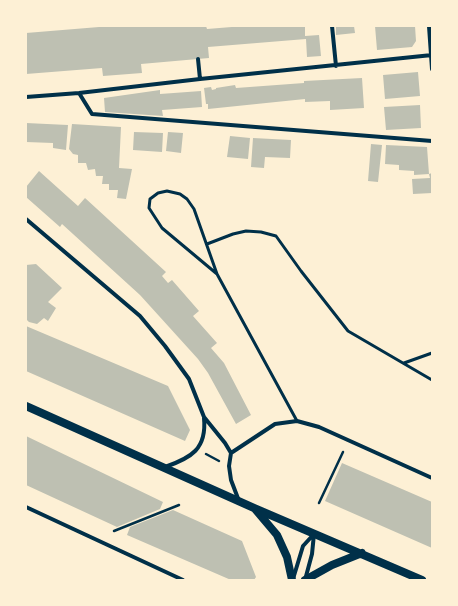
<!DOCTYPE html>
<html>
<head>
<meta charset="utf-8">
<style>
	body { margin:0 }
	#map { position:relative; width:458px; height:606px; overflow:hidden; background:#fdf0d5; font-family:Arial,sans-serif }
	canvas { display:block }
	.frame { position:absolute; inset:0; border:27px solid #fdf0d5; pointer-events:none }
</style>
</head>
<body>
<div id="map">
<canvas width="458" height="606"></canvas>
<div class="frame"></div>
</div>
<script>
const ctx = document.querySelector('canvas').getContext('2d');
ctx.lineJoin = 'round';
function fillPath(path, color) {
  ctx.fillStyle = color;
  ctx.fill(path, 'evenodd');
}
function strokePath(path, color, width, dash) {
  ctx.strokeStyle = color;
  ctx.lineWidth = width;
  ctx.lineCap = dash ? 'butt' : 'round';
  ctx.setLineDash(dash || []);
  ctx.stroke(path);
}
fillPath(new Path2D(`
	M99,26h107l1,3 37,-3h61v10l14,-1 2,21 -14,1 -1,-18 -98,8 1,11 -68,6 1,9 -39,3 -1,-8 -76,6v-41l73,-6z
	M336,26h18l1,7 -19,2z
	M375,26h40l1,15 -4,6 -35,3z
	M418,72l2,24 -35,3 -2,-24z
	M362,78l2,30 -34,2v-9l-25,1v-3l-97,10v-5h-2l-2,-16 7,-1 1,3 4,-1v-1l19,-3 1,3 68,-5v-2z
	M160,90v4l41,-3 1,16 -40,3 1,6 -58,-4 -1,-14z
	M420,105l1,23 -35,2 -2,-23z
	M26,123l42,2 -2,25 -13,-2v-5l-27,-1z
	M72,124l49,3 -2,41 13,1 -6,30 -9,-1 1,-8h-9v-6h-7l1,-8h-7l-1,-7 -7,1 -2,-7h-8v-8l-5,-1 -4,-5z
	M134,132l29,1 -1,19 -29,-2z
	M168,132l15,1 -2,20 -15,-2z
	M230,136l20,2 -2,21 -21,-2z
	M253,138l38,2 -1,18 -25,-1 -1,11 -13,-1z
	M371,144l11,1 -4,37 -10,-1z
	M386,145l41,2 2,27 3,-1v20l-19,1 -1,-15 18,-1 -1,-4 -15,1v-4l-15,-1v-5l-14,-1z
	M39,171l39,35 7,-8 81,74 -4,4 6,7 4,-3 27,31 -6,5 24,27 -6,5 13,15 27,52 -15,9 -28,-51 -10,-14 -58,-64 -78,-71 -2,3 -34,-30v-10z
	M36,264l26,24 -14,14 8,6 -8,13 -4,-3 -7,6 -8,-2 -3,-3v-54z
	M26,326l142,60 22,44 -5,11 -159,-70z
	M26,436l137,66 -3,7 -43,18 -91,-42z
	M342,463l90,39v46l-107,-47z
	M173,510l69,31 14,36 -2,3h-23l-104,-45 3,-8z`), '#bec0b2');
strokePath(new Path2D(`
	M206,454l13,7
	M319,503l24,-51
	M114,531l65,-26`), '#003049', 2.5);
strokePath(new Path2D(`
	M207,244l26,-10 13,-3 15,1 15,4 25,35 47,60 84,49
	M217,274l-55,-46 -13,-20 1,-9 8,-6 9,-2 13,3 7,5 7,10 23,65 80,147
	M404,363l28,-10`), '#003049', 3);
strokePath(new Path2D(`
	M332,26l4,40
	M429,26l3,43
	M198,59l2,20
	M79,93l13,21 340,27
	M26,97l53,-4 121,-14 232,-24
	M26,219l114,97 25,30 24,33 15,38 21,26 6,10 -2,13 2,14 8,21
	M231,453l44,-29 22,-3 22,6 113,51
	M165,467c26,-9 42,-18 39,-49
	M26,507l157,73
	M293,579l10,-33 11,-12
	M305,580l7,-26 2,-20`), '#003049', 4);
strokePath(new Path2D(`
	M26,406l228,102 168,72
	M255,509l22,26 10,22 5,23
	M305,580l27,-15 30,-12`), '#003049', 8);
</script>
</body>
</html>
